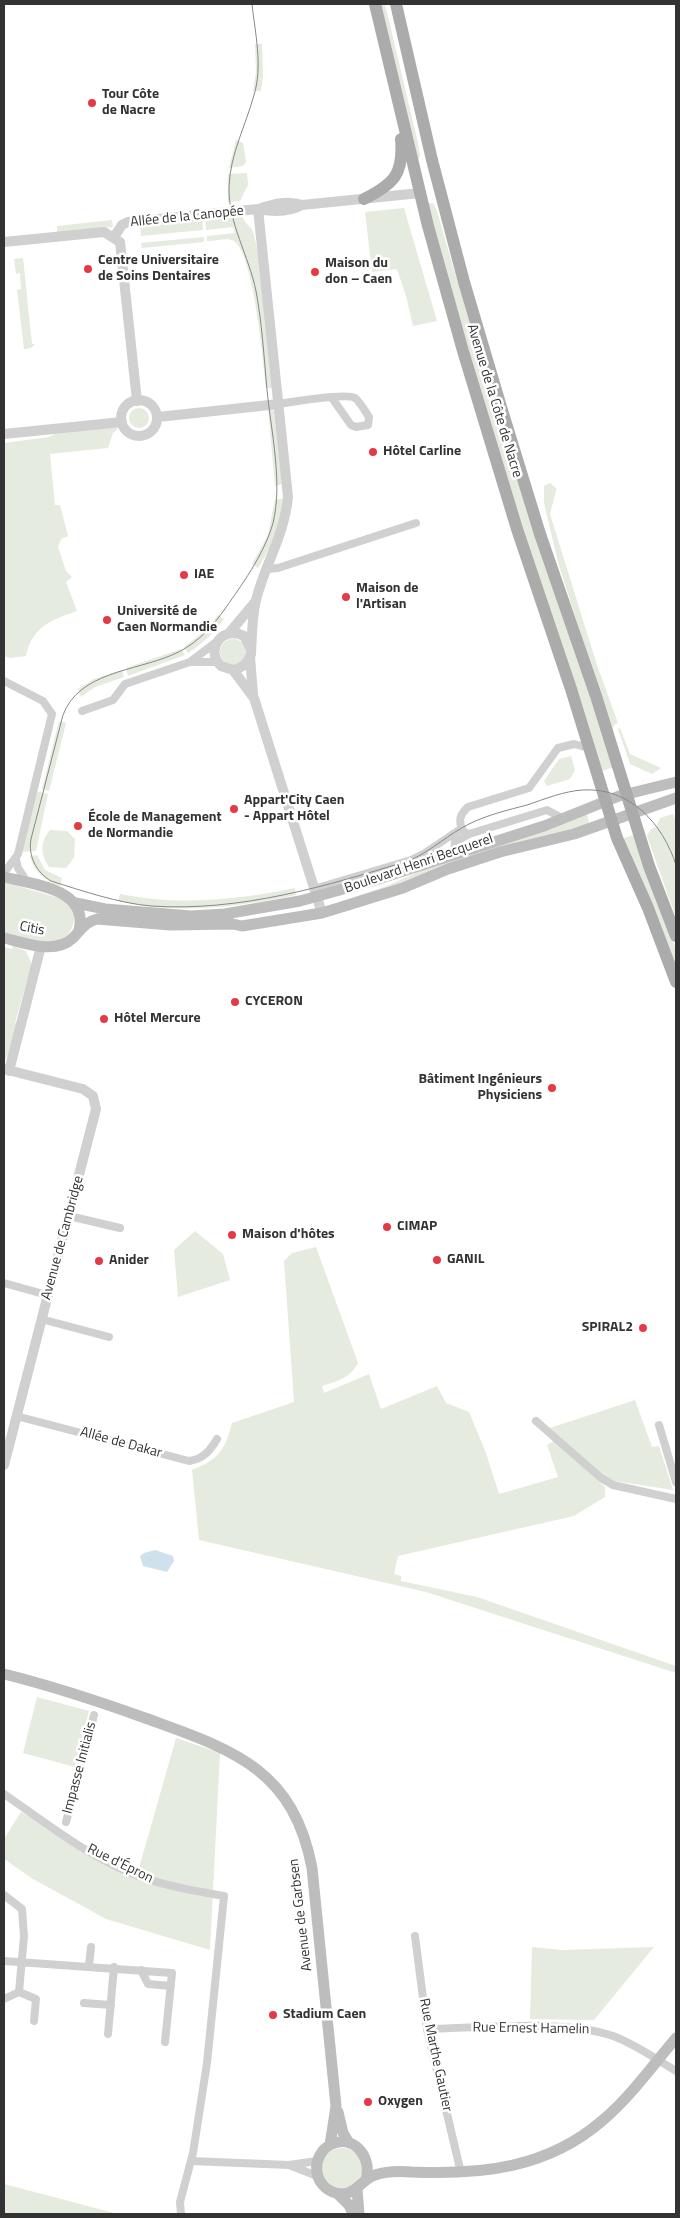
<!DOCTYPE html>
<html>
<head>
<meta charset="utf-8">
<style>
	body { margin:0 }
	#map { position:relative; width:680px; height:2218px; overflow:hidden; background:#fff; font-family:"Titillium Web",sans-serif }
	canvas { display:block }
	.frame { position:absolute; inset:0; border:5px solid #333; pointer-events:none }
</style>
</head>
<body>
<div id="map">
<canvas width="680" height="2218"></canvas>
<div class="frame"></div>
</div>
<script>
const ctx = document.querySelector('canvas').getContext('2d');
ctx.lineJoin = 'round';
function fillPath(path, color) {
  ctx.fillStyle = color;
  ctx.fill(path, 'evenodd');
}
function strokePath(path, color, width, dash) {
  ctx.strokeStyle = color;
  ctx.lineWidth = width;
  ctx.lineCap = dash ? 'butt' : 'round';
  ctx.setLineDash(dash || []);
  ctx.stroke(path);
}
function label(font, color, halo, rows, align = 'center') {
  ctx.font = font + ' "Titillium Web",sans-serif';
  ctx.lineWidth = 5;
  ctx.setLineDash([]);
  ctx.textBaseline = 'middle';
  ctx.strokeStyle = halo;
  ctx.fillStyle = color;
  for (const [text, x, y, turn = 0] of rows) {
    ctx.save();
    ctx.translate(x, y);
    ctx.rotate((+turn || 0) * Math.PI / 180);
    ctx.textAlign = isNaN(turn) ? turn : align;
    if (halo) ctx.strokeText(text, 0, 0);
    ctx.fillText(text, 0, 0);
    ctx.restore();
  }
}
fillPath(new Path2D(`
	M379,4h6l33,139 2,12 -3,10z
	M255,44h7l1,32 -2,15h-8l3,-19z
	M236,140l7,3 3,19 -3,4 -14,2z
	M247,173l1,12 -8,16 -12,1v-28z
	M433,203l4,8 17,59 160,497 -12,4 -76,-228 -100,-339z
	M404,208l33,113 -24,5 -7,-30 -9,-27 -25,3 -7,-60z
	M242,213c2,14 10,11 12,22 12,49 14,102 20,153h-8c-3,-26 -12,-133 -32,-147 -7,-4 -19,0 -27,0v-5l28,-3 -2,-6 -27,3 -1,-14z
	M202,216l1,14 -62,6 -1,-14z
	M112,220l1,7 -56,5v-6z
	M204,237v5l-62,6 -1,-5z
	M23,258l9,86h3l-4,4 -7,1 -7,-59 4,-1 -1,-16 -4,1 -2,-15z
	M129 418a10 10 0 1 1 20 0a10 10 0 1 1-20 0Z
	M268,409l6,2 8,73 -7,2z
	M115,427l3,2 -5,4 -5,15 -58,6 5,51h5l8,31 -7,3 -3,8 8,24 6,6 -6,5 11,29c-26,9 -45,16 -51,45l-16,2 -6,-2v-213l45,-6 8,-4z
	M550,483l6,5v3l-6,23 46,148 22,61 -4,2 -2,8 -54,-171 -14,-59v-17z
	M275,499h9c-2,24 -13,49 -26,69l-6,-4 16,-29z
	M218,615l6,4c-10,14 -22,25 -36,34l-4,-6 23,-18z
	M220 652a13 13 0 1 1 26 0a13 13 0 1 1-26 0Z
	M181,649l4,6 -57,21 -2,-8z
	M122,670l2,7 -29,10 -14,10 -3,-8 16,-10z
	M59,721l7,2 -17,68 -7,-2z
	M620,728l10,26 31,14 -9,6 -22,-10 -12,-35z
	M571,756l4,14 -5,9 -23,7 -3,-5 15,-22z
	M36,791l12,3 -12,57 -15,1z
	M587,814l2,9 -11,4 -189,61 -50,14 48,-16 31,-14z
	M673,814l3,9v95l-29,-82 4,-7 5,-2 4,-9z
	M50,830l17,1 8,8 -1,19 -8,10 -17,-1c-9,-13 -9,-25 1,-37z
	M633,835l43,114v20l-55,-130z
	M37,855l8,15 17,8 -2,8c-16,-6 -26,-14 -30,-30z
	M4,882l58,17 13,13c-3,46 -40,28 -71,21z
	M295,888l1,7c-58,12 -119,20 -178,6l2,-7c59,12 117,6 175,-6z
	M13,946l13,5 6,14 -3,16 -2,-1 -12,43 3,1 -9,31 -5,5v-113l8,2z
	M195,1231l28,23 7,26 -52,17 -4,-47z
	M316,1247l42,116c-8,15 -20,18 -36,23l2,7 45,-19 12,35 56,-23 9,17 23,9 17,41 13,41 59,-17 -11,-32 7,-4 51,46v10l-31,19 -176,40 -4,18 7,2v5l76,16 199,69v7l-250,-81 -227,-52 -7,-70c27,-11 33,-20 40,-47l62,-21 -10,-141 8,-8z
	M635,1400l17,47 7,-1 14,44 -65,-10 -58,-52z
	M37,1697l52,14 -14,56 -52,-14z
	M176,1738l44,15 -10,197 -104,-31 -73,-40 -29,-20v-20l17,-27 116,63z
	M532,1947l30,3 92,-3 -60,73 -64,-1z
	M322 2168a20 20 0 1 1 40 0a20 20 0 1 1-40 0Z
	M4,2184l114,30h-114z`), '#e5ebdf');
fillPath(new Path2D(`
	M155,1550l18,6 1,5 -7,11 -24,-6 -3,-10 4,-3z`), '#cfe1ed');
strokePath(new Path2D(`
	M279,404c12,-2 68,-11 76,-6 5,4 10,13 14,19l-1,8 -12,2 -5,-2 -19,-27
	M268,569l10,-1 138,-45
	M190,662h28
	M4,681l39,20 9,13 -34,140 -14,19
	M82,711l31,-11 12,-16 65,-22 25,-19
	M469,834l-5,-2c-6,-10 -5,-17 4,-25l61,-19 29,-40 16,-4 15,4
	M454,854l1,-12 14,-8 78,-24 17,9
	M16,859l2,9 9,14
	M314,889l97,-29 14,-7 37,-25
	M69,1216l51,12
	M4,1283l43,12
	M41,1319l68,18
	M16,1416l173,45c14,-2 21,-10 28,-22
	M536,1421l65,57 12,7 63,14
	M659,1425l17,57
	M4,1794c42,29 86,64 134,82 28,10 57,15 86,20l-17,167 -14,90 -13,49 1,12
	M66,1822l28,-107
	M4,1895l18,14 2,27 -5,56 -15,7
	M415,1936l12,93 34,144
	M4,1961l168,12 -7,69
	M89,1966l2,-19
	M141,1970l7,14 23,2
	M19,1992l17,7 -2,22
	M84,2003l27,2
	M427,2029c52,-1 138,-10 186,7 22,8 43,23 63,35
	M108,2034l6,-67
	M191,2161l98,4 28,-4
	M289,2165l28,11`), '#d0d0d0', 8);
strokePath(new Path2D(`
	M259,209c14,-5 29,-9 43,-4
	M114,237l8,-12 6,-3 130,-13c15,3 30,4 44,-4l118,-12
	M4,242l100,-10 16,10 17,159
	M121 418a18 18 0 1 1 36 0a18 18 0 1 1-36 0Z
	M158,417l121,-13
	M4,434l118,-12
	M230,632l26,-31
	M251,649l-7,-13c-21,-11 -40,13 -23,30l12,4c9,-2 15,-6 18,-16 1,-17 1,-38 5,-54 9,-36 28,-63 32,-103l-30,-288
	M250,657l3,37
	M233,670l21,28 68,215
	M4,1069l79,20 10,7 3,13 -92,356
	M9,1071l32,-125`), '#d0d0d0', 10);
strokePath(new Path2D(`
	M4,877c29,7 85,12 75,53
	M76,903l29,6 86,7 34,-2 75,-13 72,-20 172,-55 75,-30 57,-14
	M4,938c21,5 51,17 69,0 8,-8 12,-16 24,-19l73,6 63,-1 9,2 80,-13 81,-25 45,-19 52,-17 74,-18 102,-36
	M4,1674c48,12 94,27 141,44 85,31 148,49 167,150l24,238 -6,39
	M338,2112l5,21 6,10
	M365,2181c9,-21 -10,-47 -33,-37 -22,10 -20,43 4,49 19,5 24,-13 39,-18 11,-4 25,-4 37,-3 70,3 136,-4 191,-52 28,-24 50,-55 73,-82
	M357,2189l2,25
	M338,2194l11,11 4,9`), '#bdbdbd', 11);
strokePath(new Path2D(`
	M375,4l53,222 35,125 54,178 54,160 46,149 31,70 28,74
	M396,4l36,156 32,122 37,125 39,127 56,162 53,170 27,70
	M364,199c30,-15 40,-25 37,-60`), '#ababab', 12);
strokePath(new Path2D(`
	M252,4c3,29 11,62 2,91 -8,30 -24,59 -25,92 -1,36 20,69 27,104 6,32 8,66 11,99 4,41 16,93 6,133 -9,32 -32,63 -51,90 -13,18 -30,34 -50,42 -37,16 -93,17 -109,60l-32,124c-3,17 5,33 20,42 32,10 67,22 100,25 89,6 176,-20 260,-46 21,-10 38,-26 58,-36 18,-9 39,-14 58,-19 18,-6 37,-14 56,-15 47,-3 80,34 93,75`), '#888', 1);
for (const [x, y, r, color] of [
	[92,103,5,"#e33b43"],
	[88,269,5,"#e33b43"],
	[315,272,5,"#e33b43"],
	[373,452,5,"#e33b43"],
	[184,575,5,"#e33b43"],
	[346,597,5,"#e33b43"],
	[107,620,5,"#e33b43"],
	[234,809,5,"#e33b43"],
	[78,826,5,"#e33b43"],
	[235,1002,5,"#e33b43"],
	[104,1019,5,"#e33b43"],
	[552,1088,5,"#e33b43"],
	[387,1227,5,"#e33b43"],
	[232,1235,5,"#e33b43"],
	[437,1260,5,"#e33b43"],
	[99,1261,5,"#e33b43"],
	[643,1328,5,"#e33b43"],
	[273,2015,5,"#e33b43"],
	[368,2102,5,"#e33b43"]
]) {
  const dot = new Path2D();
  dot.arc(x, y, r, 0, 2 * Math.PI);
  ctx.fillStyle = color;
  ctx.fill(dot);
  strokePath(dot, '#fff', 2);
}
label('bold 14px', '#333', '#fff', [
	["Tour Côte",102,95],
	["de Nacre",102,111],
	["Centre Universitaire",98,261],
	["de Soins Dentaires",98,277],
	["Maison du",325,264],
	["don – Caen",325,280],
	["Hôtel Carline",383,452],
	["IAE",194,575],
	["Maison de",356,589],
	["l'Artisan",356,605],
	["Université de",117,612],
	["Caen Normandie",117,628],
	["Appart'City Caen",244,801],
	["- Appart Hôtel",244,817],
	["École de Management",88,818],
	["de Normandie",88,834],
	["CYCERON",245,1002],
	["Hôtel Mercure",114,1019],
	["Bâtiment Ingénieurs",542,1080,"right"],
	["Physiciens",542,1096,"right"],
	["CIMAP",397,1227],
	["Maison d'hôtes",242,1235],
	["GANIL",447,1260],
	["Anider",109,1261],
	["SPIRAL2",633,1328,"right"],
	["Stadium Caen",283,2015],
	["Oxygen",378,2102]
], 'left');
label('14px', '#333', '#fff', [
	["Allée de la Canopée",187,217,-6],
	["Avenue de la Côte de Nacre",494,401,73],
	["Boulevard Henri Becquerel",419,864,-19],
	["Citis",32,929,11],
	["Avenue de Cambridge",63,1238,-75],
	["Allée de Dakar",121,1443,15],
	["Impasse Initialis",80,1768,-75],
	["Rue d'Épron",120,1864,26],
	["Avenue de Garbsen",301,1915,-97],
	["Rue Ernest Hamelin",531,2029,1],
	["Rue Marthe Gautier",435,2055,78]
]);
</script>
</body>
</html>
